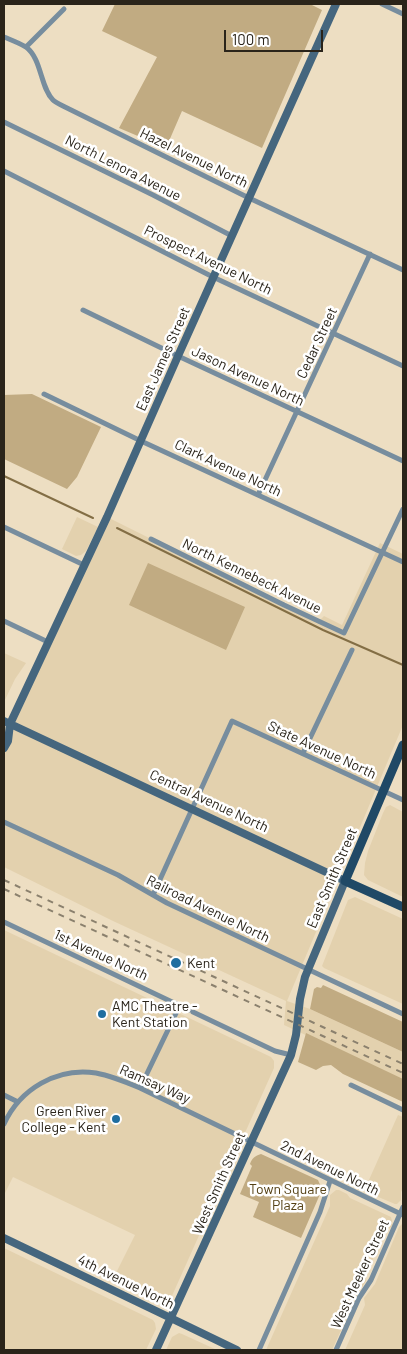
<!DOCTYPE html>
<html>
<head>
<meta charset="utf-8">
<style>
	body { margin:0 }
	#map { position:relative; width:407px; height:1354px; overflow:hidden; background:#eddec2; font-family:Barlow,sans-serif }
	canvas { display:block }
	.frame { position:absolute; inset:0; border:5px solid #2a241a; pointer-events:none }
	.scale { position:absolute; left:224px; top:30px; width:99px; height:22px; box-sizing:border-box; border:2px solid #2a241a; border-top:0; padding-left:6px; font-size:15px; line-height:18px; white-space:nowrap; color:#2a241a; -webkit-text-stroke:4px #fff; paint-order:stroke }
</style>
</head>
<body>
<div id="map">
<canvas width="407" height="1354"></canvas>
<div class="frame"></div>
<div class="scale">100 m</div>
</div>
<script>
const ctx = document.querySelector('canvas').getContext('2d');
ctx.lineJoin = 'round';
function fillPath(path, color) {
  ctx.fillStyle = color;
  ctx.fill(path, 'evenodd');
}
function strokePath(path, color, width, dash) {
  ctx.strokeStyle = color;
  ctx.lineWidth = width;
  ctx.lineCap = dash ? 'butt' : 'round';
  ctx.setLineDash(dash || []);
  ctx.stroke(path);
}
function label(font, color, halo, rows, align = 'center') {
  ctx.font = font + ' Barlow,sans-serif';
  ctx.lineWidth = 5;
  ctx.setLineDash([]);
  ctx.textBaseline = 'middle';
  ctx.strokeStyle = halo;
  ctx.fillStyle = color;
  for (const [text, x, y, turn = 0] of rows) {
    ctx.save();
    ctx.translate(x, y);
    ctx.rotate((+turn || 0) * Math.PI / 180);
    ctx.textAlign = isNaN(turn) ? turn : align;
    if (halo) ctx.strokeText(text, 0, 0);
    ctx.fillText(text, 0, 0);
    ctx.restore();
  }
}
fillPath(new Path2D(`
	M77,517l21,10 -12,24 -5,4 -5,1 -14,-7z
	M107,517l177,88 35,16 5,-5 18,9 38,-82 23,11v171l-116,276 23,8 93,43v28l-119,-55 2,-24 -173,-80 -109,-54v-131z
	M4,653l22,10 -11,16 -11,23z
	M390,805l13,7v85l-35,-17 -4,-5 1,-12 3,-12 15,-38 3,-6z
	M355,897l48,22v85l-79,-36 -2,-2 26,-66z
	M4,930l267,127 3,4v7l-103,230 -4,4 -7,2 -48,-23 23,-46 -122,-58 -9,18z
	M398,1115l5,2v71l-2,4v8l-4,4h-2l-31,-13z
	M336,1190h3l8,4 3,4 41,19 2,8 -3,3 -5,3 -19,43v7l-9,14 -25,55h-66l64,-144v-11z
	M403,1223v127h-58l20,-45 -1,-7 11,-14 24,-57z
	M4,1248l149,72 2,3 1,6 -10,21h-142z
	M179,1333l3,1 35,16h-51l6,-13z`), '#e3d1ae');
fillPath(new Path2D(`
	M115,4h195l12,6 -60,138 -80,-37 -16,37 -47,-20 38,-71 -55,-26z
	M32,394l69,33 -24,50 -10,12 -63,-30v-64z
	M148,563l97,44 -19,43 -97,-45z
	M323,985l80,37v30l-93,-43 4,-20 3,-2 4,1z
	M306,1033l97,46v23l-60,-28 -12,-9 -8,1 -7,4 -18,-8z
	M261,1154l57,26 3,7v5l-20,46 -48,-21 6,-15 -19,-8 12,-28 -2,-2c2,-6 5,-8 11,-10z`), '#c1ab82');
strokePath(new Path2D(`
	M4,476l89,42
	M117,528l206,102 80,35`), '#836e45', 2);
strokePath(new Path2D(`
	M382,4l21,10
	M4,37c7,3 15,6 22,10 16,12 14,40 27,53 2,2 6,4 10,6l186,92 154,72
	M26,47l38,-38
	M4,122l149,73 79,41
	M4,171l209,106 190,89
	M83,310l95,46 225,105
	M44,394l97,47 262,121
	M258,495l112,-241
	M4,527l80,38
	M151,539l133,66 60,28 59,-124
	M4,621l44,21
	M303,753l49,-103
	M4,822l114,53 49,28 236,111
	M153,895l79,-174 171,79
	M4,922l185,88
	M193,1012l82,39 16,4
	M351,1085l52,25
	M140,1088l40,-83
	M4,1095l14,7
	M4,1124c16,-35 53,-57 92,-51 16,3 30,9 44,15l263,127
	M259,1350l61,-138 10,-31
	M336,1350l23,-52 12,-18 32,-73`), '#778d9e', 5);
strokePath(new Path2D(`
	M4,721l341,160 -40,96 -5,22 -4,36 -5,20 -135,295
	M4,748l4,-7 2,-17 97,-207 71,-161 158,-352
	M4,1238l148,71 85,41`), '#45667e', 8);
strokePath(new Path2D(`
	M403,745l-58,136 58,26`), '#204966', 9);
strokePath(new Path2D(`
	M4,880l399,184
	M4,889l399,184`), '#8b816e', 2, [6, 6]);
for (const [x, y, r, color] of [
	[176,963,6,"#1f6ea0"],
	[102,1014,5,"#1f6ea0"],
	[116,1119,5,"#1f6ea0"]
]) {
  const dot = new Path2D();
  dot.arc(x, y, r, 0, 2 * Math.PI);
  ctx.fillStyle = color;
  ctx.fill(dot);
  strokePath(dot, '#fff', 2);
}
label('14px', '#2a241a', '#fff', [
	["Hazel Avenue North",194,158,26],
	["North Lenora Avenue",123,168,27],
	["Prospect Avenue North",208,260,26],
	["Cedar Street",317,343,-65],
	["East James Street",163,359,-66],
	["Jason Avenue North",248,376,25],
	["Clark Avenue North",228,468,25],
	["North Kennebeck Avenue",252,576,26],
	["State Avenue North",322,750,25],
	["Central Avenue North",209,801,25],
	["East Smith Street",332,878,-67],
	["Railroad Avenue North",208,909,26],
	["1st Avenue North",101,955,25],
	["Ramsay Way",155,1084,24],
	["2nd Avenue North",330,1168,26],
	["West Smith Street",219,1183,-66],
	["West Meeker Street",360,1274,-65],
	["4th Avenue North",126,1282,26]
]);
label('14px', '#2a241a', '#fff', [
	["Kent",187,963],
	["AMC Theatre -",112,1006],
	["Kent Station",112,1022],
	["Green River",106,1111,"right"],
	["College - Kent",106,1127,"right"]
], 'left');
label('14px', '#554115', '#fff', [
	["Town Square",288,1189],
	["Plaza",288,1205]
]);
</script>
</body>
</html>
